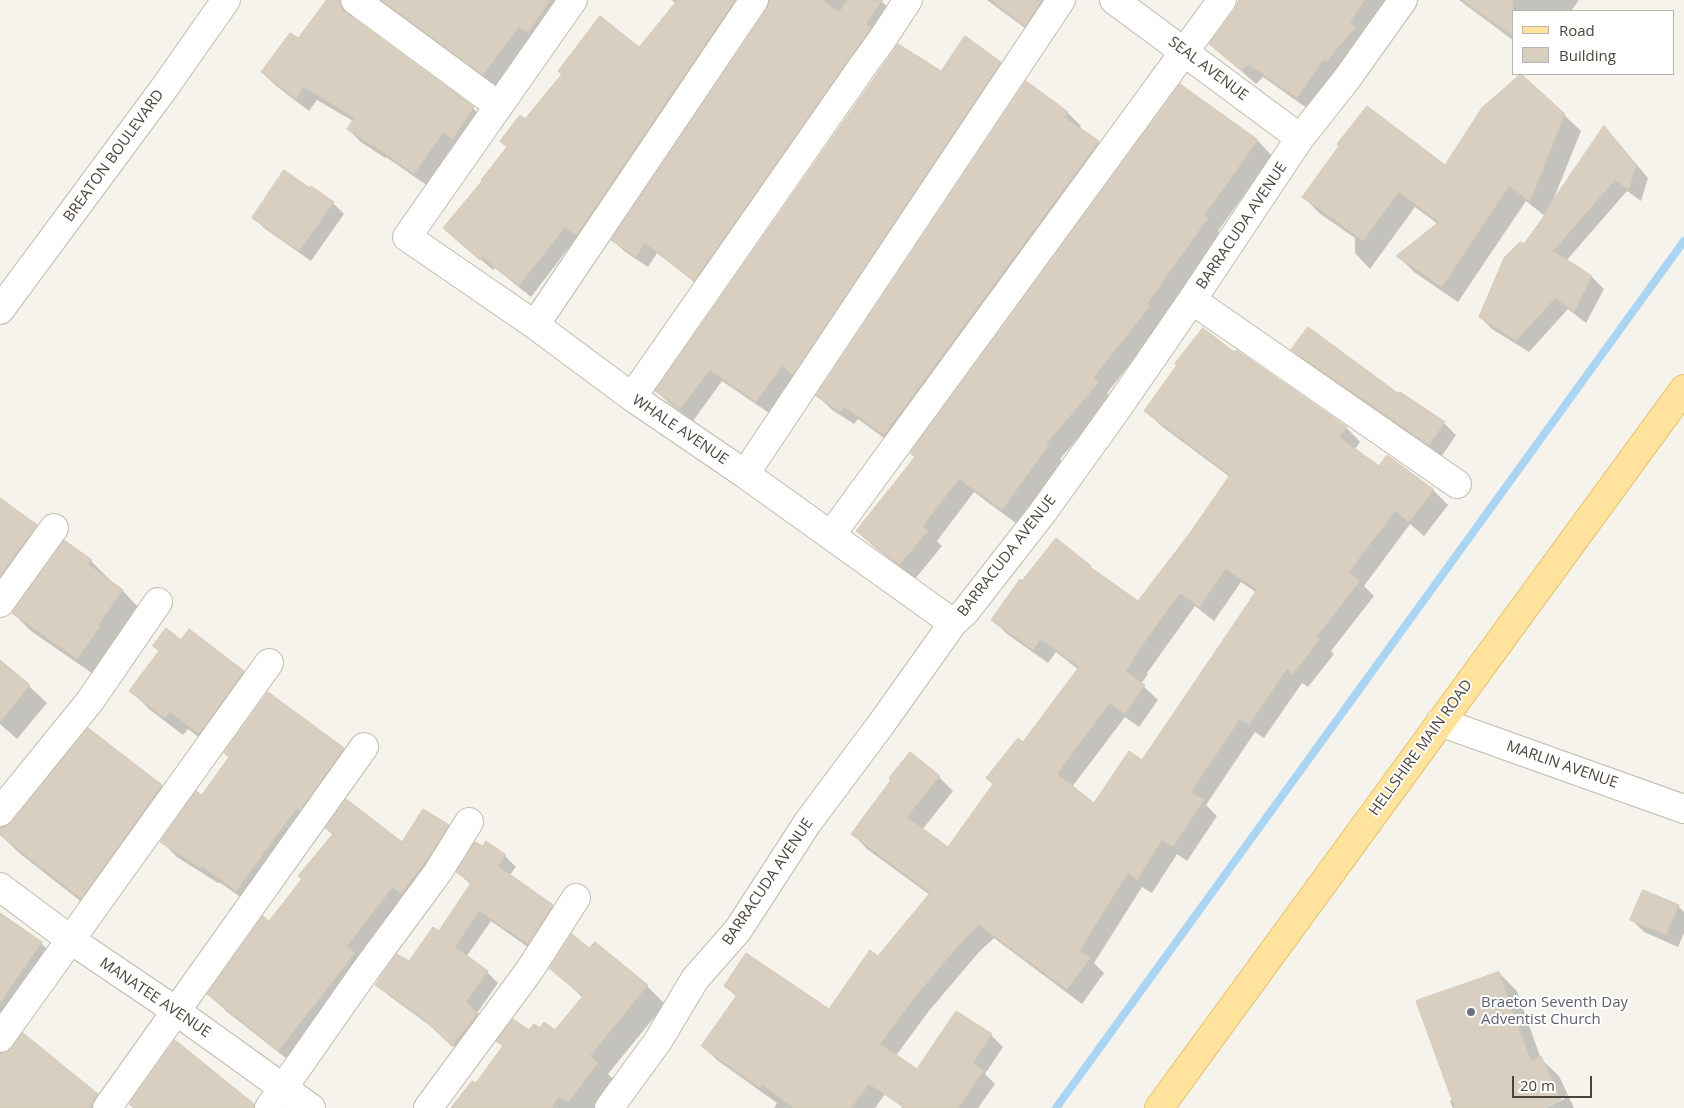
<!DOCTYPE html>
<html>
<head>
<meta charset="utf-8">
<style>
	body { margin:0 }
	#map { position:relative; width:1684px; height:1108px; overflow:hidden; background:#f6f3ec; font-family:"Open Sans",sans-serif }
	canvas { display:block }
	.legend { position:absolute; left:1512px; top:10px; width:162px; height:65px; box-sizing:border-box; background:#fff; border:1px solid #b7b4b0; margin:0; padding:6px 9px; list-style:none; font-size:15px; color:#4b4439 }
	.legend li { display:flex; align-items:center; gap:10px; height:25px }
	.legend b { width:25px; border:1px solid #b7b4b0 }
	.scale { position:absolute; left:1512px; top:1076px; width:80px; height:22px; box-sizing:border-box; border:2px solid #4b4439; border-top:0; padding-left:6px; font-size:15px; line-height:18px; white-space:nowrap; color:#4b4439; -webkit-text-stroke:4px #fff; paint-order:stroke }
</style>
</head>
<body>
<div id="map">
<canvas width="1684" height="1108"></canvas>
<ul class="legend">
<li><b style="height:6px;background:#ffe39c"></b>Road</li>
<li><b style="height:14px;background:#d8cfc1"></b>Building</li>
</ul>
<div class="scale">20 m</div>
</div>
<script>
const ctx = document.querySelector('canvas').getContext('2d');
ctx.lineJoin = 'round';
function fillPath(path, color) {
  ctx.fillStyle = color;
  ctx.fill(path, 'evenodd');
}
function strokePath(path, color, width, dash) {
  ctx.strokeStyle = color;
  ctx.lineWidth = width;
  ctx.lineCap = dash ? 'butt' : 'round';
  ctx.setLineDash(dash || []);
  ctx.stroke(path);
}
function label(font, color, halo, rows, align = 'center') {
  ctx.font = font + ' "Open Sans",sans-serif';
  ctx.lineWidth = 4;
  ctx.setLineDash([]);
  ctx.textBaseline = 'middle';
  ctx.strokeStyle = halo;
  ctx.fillStyle = color;
  for (const [text, x, y, turn = 0] of rows) {
    ctx.save();
    ctx.translate(x, y);
    ctx.rotate((+turn || 0) * Math.PI / 180);
    ctx.textAlign = isNaN(turn) ? turn : align;
    if (halo) ctx.strokeText(text, 0, 0);
    ctx.fillText(text, 0, 0);
    ctx.restore();
  }
}
fillPath(new Path2D(`
	M328,0h32l-8,12 1,8 120,88 13,13 -58,65 -42,-29 -1,1 -24,-16 -13,-13 5,-8 -36,-21 -8,11 -34,-26 -13,-13 36,-32z
	M379,0h186l-69,87z
	M672,0h83l-167,246 -11,-9 -46,60 -36,-29 -2,2 -48,-42 39,-46 42,-61 114,-72 36,-45z
	M771,0h109l14,13 -188,278 -49,-38 -9,14 -24,-16 -11,-11 155,-231z
	M987,0h77l-27,37z
	M1240,0h148l-77,111 -48,-34 -7,7 -45,-40 25,-34z
	M1459,0h120l-8,11h-58v29z
	M1000,63l12,12 -243,338 -47,-32 -29,40 -24,-18 -12,-12 284,-318z
	M1026,83l42,30 13,13 -2,3 20,13 13,13 -214,293 -40,-29 -4,5 -23,-15 -13,-13z
	M1180,86l78,55 14,15 -54,75 3,3 -60,86 2,2 -56,71 5,5 -52,61 2,2 -45,63 -43,-32 -37,49 5,5 -27,33 -43,-34 -15,-14 59,-73z
	M1564,115l17,16 -29,72 64,-63 32,38 -7,23 -14,-10 -61,70 26,16 12,12 -18,34 -18,-14 -39,43 -37,-23 -12,-12 44,-72 22,-28 -20,-16 -68,101 -44,-30 -16,-16 40,-32 -23,-17 -45,62 -15,-16v-15l-36,-25 -15,-16 141,-30z
	M312,188l21,15 11,11 -33,47 -47,-33 -10,-10z
	M1293,350l151,73 12,12 -15,22 -136,-95z
	M1234,354l112,73 14,15 -6,8 25,18 9,-12 46,35 14,14 -24,31 -14,-12 -46,62 10,10 -43,55 3,3 -26,33 -6,-4 -38,55 -9,-6 -49,73 11,11 -30,45 -10,-7 -25,39 -10,-6 -48,76 10,10 -22,31 -88,-66 -15,14 -51,60 -33,45 10,10 -30,41h-101l3,-5 -60,-43 -15,-15 35,-48 -12,-11 104,24 49,-53 52,-62 -63,-46 -14,-15 86,-57 14,14 -31,39 27,18 74,-105 56,-73 -23,-18 -8,11 -41,-29 -14,-14 30,-37 67,-16 8,7 40,29 53,-69 39,-57 -70,-52 -14,-15zM1241,582l16,11 -114,169 -49,43 -22,-18 53,-70 14,10 19,-27 -17,-16 7,-10 -1,-1 48,-67 19,15z
	M0,500l36,26 17,17 -53,75z
	M91,561l18,18 -1,1 14,10 18,19 -44,67 -65,-45 -18,-18z
	M182,641l61,31 18,18 -44,61 -29,-22 -5,6 -34,-26 -19,-19 30,-38z
	M0,662l29,24 18,17 -30,36 -17,-15z
	M89,729l72,57 21,20 -80,112 -84,-66 -18,-18v-6h7l6,-5z
	M343,749l15,16 -106,140 -33,-23 -1,1 -41,-26 -15,-15 40,-45z
	M448,826l17,17 -169,223 -70,-55 -17,-17 94,-114 30,-45 -6,-7 75,16z
	M505,856l11,11 -7,9 43,30 11,11 -24,38 -48,-34 -25,36 21,15 11,11 -21,30 12,12 -25,31 -32,-29 -44,-32 -11,-11 32,-21 30,-30 32,-48 -13,-13z
	M1678,906l6,6v21l-6,14 -34,-15 -12,-12z
	M0,915l41,28 19,19 -56,92 93,41 13,13h-110z
	M590,950l57,36 18,18 -57,70 8,8 -20,26h-143l23,-23 28,-38 -6,-6 42,-11 15,2 28,-34 -32,-30z
	M1499,973l18,18 24,68 18,17 15,32h-29l23,-11 -1,-2 -27,13h-87l-3,-7 3,-1z
	M962,1016l29,19 12,12 -18,27 10,10 -17,24h-77z`), '#0003');
strokePath(new Path2D(`
	M1056,1108l628,-867`), '#a9d4f2', 8);
const building = new Path2D(`
	M327,0h13l1,7 5,6 128,94 -21,32 -10,-6 -29,41 -41,-29 -1,1 -25,-17 7,-11 -50,-31 -8,12 -35,-27 29,-39 8,5z
	M381,0h169l-22,33 -9,-6 -36,48z
	M678,0h57l-159,236 -11,-9 -46,59 -37,-29 -2,3 -37,-32 39,-47 -1,-1 26,-33 -7,-6 20,-26 5,4 37,-45 -4,-3 42,-55 39,31z
	M769,0h54l16,12 9,-12h35l-17,24 5,4 -3,4 -174,249 -49,-38 -9,14 -25,-17 156,-231z
	M991,0h51l-17,26z
	M1239,0h126l-15,22 6,5 -30,35 -3,-2 -26,38 -49,-34 -6,7 -33,-27 26,-35z
	M1462,0h51v36z
	M965,36l36,26 -208,313 -11,-9 -26,36 -46,-32 -30,39 -25,-18 243,-347 43,27z
	M1521,74l44,40 -35,88 -21,-16 -67,101 -46,-31 43,-34 -40,-30 -36,49 -61,-44 37,-51 -2,-2 30,-38 78,59 37,-57z
	M1026,81l42,31 -4,5 35,24 -215,294 -40,-28 -3,5 -25,-16z
	M1180,84l78,56 -54,76 4,2 -61,86 3,2 -57,72 6,4 -53,62 3,1 -47,65 -43,-31 -36,47 5,5 -29,34 -43,-34 59,-74 -5,-4z
	M1604,126l32,39 -7,25 -14,-10 -62,71 39,25 -18,36 -19,-14 -39,43 -37,-24 25,-59 16,-16 4,2 21,-29 -1,-1z
	M284,170l26,18 1,-2 23,16 -35,49 -47,-33z
	M1308,327l91,67 1,-2 45,30 -16,23 -138,-95z
	M1203,328l31,24 2,-2 111,77 -8,10 40,29 8,-11 47,35 -25,32 -14,-11 -46,61 11,9 -43,55 3,3 -27,35 -6,-5 -38,56 -9,-6 -49,73 13,8 -31,47 -11,-7 -25,40 -9,-7 -48,77 10,8 -23,32 -88,-65 -14,13 -51,60 -34,46 37,25 39,-58 36,23 -19,29 11,8 -26,37h-53l-36,-24 -18,24h-57l-32,-23 -2,3 -59,-42 36,-51 -13,-9 22,-33 83,56 41,-59 8,6 52,-63 -79,-59 40,-54 -2,-2 21,-26 30,24 -33,41 41,30 45,-63 -7,-6 32,-40 5,4 56,-75 -38,-28 -8,11 -42,-30 29,-41 2,2 34,-43 35,28 -1,1 48,34 52,-68 40,-58 -86,-64 33,-46 -2,-1zM1226,569l31,21 -115,170 -13,-9 -35,52 -37,-29 53,-71 15,11 20,-29 -19,-14 8,-12 -1,-1 47,-65 19,14z
	M0,498l37,27 -37,51z
	M64,540l28,20 -4,4 35,26 -25,35 2,2 -23,32 -65,-46z
	M166,628l15,12 8,-11 55,42 -45,63 -29,-22 -5,6 -36,-27 30,-40 -6,-5z
	M0,660l30,25 -30,37z
	M268,692l76,56 -44,63 -3,-3 -61,83 -33,-24 -1,2 -42,-27 36,-51 6,4 27,-38 -5,-4z
	M88,728l74,57 -81,114 -81,-64v-8l6,-1 6,-4z
	M346,799l56,43 21,-33 26,16 -18,29 -30,40 -8,-7 -46,59 8,7 -77,98 -71,-57 56,-78 6,5 33,-42 -4,-3 35,-42 -8,-6z
	M486,841l20,14 -8,11 55,39 -25,39 -49,-33 -24,36 33,24 -22,31 12,11 -26,33 -32,-30 -45,-31 22,-31 12,7 24,-34 6,4 32,-48 -15,-11 19,-30 8,4z
	M1643,890l36,15 -13,30 -36,-15z
	M0,913l42,29 -42,61z
	M572,934l17,14 6,-6 53,43 -58,71 8,7 -30,40 -9,-6 -8,11h-100l21,-27 4,2 27,-37 -7,-5 17,-22 16,11 5,-6 6,4 4,-6 11,8 28,-34 -34,-28z
	M1499,972l32,89 10,-5 20,43 -18,9h-88l-39,-107z
	M23,1033l75,61 -9,14h-89v-55l7,-1 5,-5z
	M175,1040l79,64v4h-120l-5,-4z`);
fillPath(building, '#d8cfc1');
strokePath(building, '#d3c7b4', 1);
const minor = new Path2D(`
	M355,0l144,106
	M573,0l-166,237 128,88 97,72 113,77 208,149
	M1114,0l186,138
	M1192,300l265,184
	M0,310l165,-223 61,-87
	M535,325l219,-325
	M632,397l230,-330 19,-26 27,-41
	M745,474l316,-474
	M831,535l391,-535
	M0,603l54,-75
	M1440,722l244,87
	M0,812l90,-111 68,-99
	M0,887l71,53 105,71 135,97
	M0,1038l269,-375
	M107,1108l257,-361
	M269,1108l96,-137 73,-99 31,-50
	M428,1108l101,-137 47,-73
	M609,1108l49,-67 37,-62 43,-49 70,-108 74,-99 71,-100 12,-11 78,-100 76,-106 73,-106 108,-162 46,-58 57,-80`);
const major = new Path2D(`
	M1159,1108l525,-719`);
strokePath(minor, '#c2bbae', 30);
strokePath(major, '#e6c16a', 30);
strokePath(minor, '#fff', 28);
strokePath(major, '#ffe39c', 28);
for (const [x, y, r, color] of [
	[1471,1012,5,"#6b7280"]
]) {
  const dot = new Path2D();
  dot.arc(x, y, r, 0, 2 * Math.PI);
  ctx.fillStyle = color;
  ctx.fill(dot);
  strokePath(dot, '#fff', 2);
}
label('15px', '#4b4439', '#fff', [
	["SEAL AVENUE",1208,69,37],
	["BREATON BOULEVARD",114,156,-54],
	["BARRACUDA AVENUE",1242,226,-56],
	["WHALE AVENUE",680,430,34],
	["BARRACUDA AVENUE",1007,556,-52],
	["HELLSHIRE MAIN ROAD",1421,748,-54],
	["MARLIN AVENUE",1562,765,19],
	["BARRACUDA AVENUE",768,882,-56],
	["MANATEE AVENUE",155,998,34]
]);
label('15px', '#5b616d', '#fff', [
	["Braeton Seventh Day",1481,1003],
	["Adventist Church",1481,1020]
], 'left');
</script>
</body>
</html>
